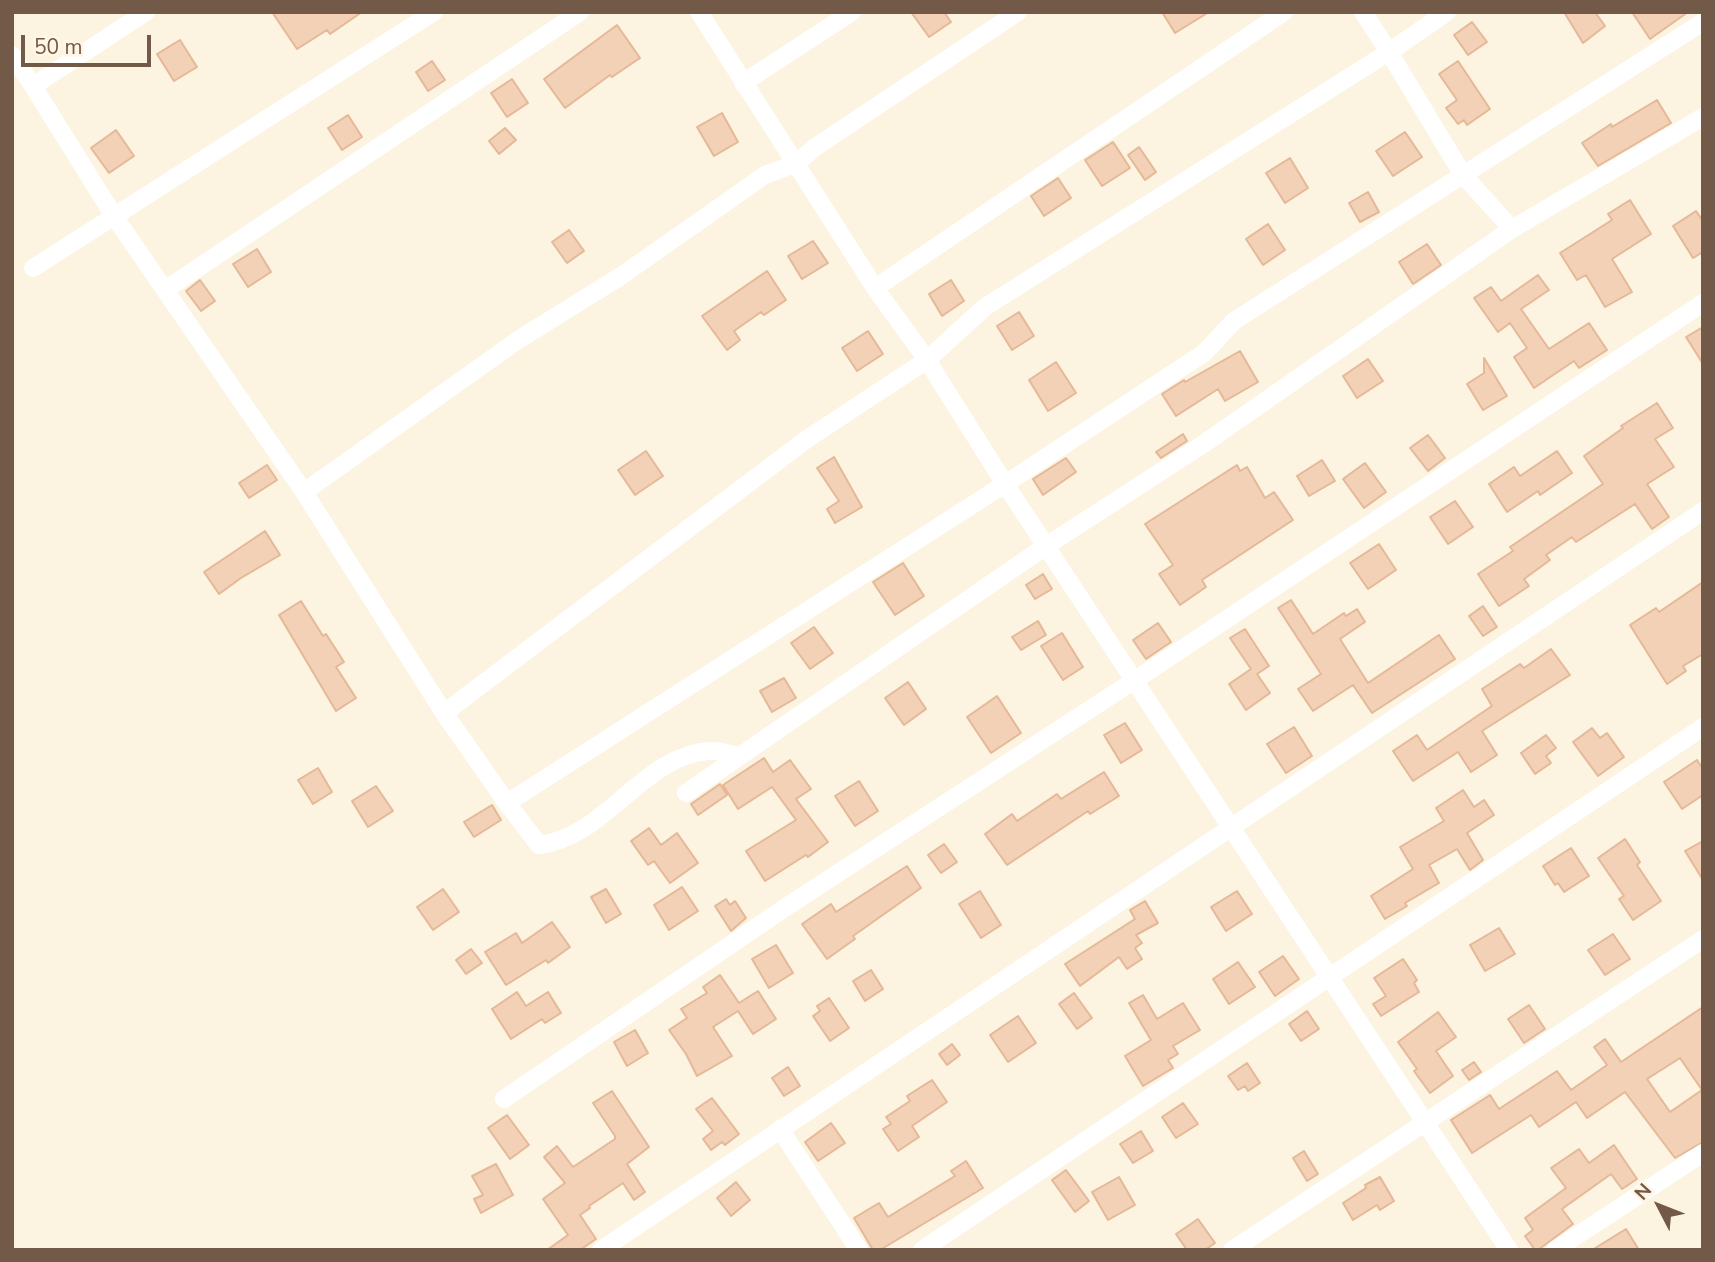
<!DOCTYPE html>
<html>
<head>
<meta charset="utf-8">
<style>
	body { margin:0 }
	#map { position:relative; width:1715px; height:1262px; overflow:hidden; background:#fcf3e0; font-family:"Nunito Sans",sans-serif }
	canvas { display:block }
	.frame { position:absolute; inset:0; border:14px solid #735947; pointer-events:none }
	.north { position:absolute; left:1624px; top:1171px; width:70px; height:70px; -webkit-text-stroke:5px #fff6e6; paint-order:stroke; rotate:312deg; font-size:19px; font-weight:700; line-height:28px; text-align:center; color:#735947 }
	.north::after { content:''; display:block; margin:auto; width:24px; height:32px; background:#735947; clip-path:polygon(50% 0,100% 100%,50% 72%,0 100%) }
	.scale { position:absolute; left:21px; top:35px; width:130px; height:32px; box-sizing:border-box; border:4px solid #735947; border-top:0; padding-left:9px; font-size:21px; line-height:24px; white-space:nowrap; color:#735947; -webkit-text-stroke:5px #fff6e6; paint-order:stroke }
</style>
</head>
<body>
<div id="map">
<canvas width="1715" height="1262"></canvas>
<div class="frame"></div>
<div class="north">N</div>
<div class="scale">50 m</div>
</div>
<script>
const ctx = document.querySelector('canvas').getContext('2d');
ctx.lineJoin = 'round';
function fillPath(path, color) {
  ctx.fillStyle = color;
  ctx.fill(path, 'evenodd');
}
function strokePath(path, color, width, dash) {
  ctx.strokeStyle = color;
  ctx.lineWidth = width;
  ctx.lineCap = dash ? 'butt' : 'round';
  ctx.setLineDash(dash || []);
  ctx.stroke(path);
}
const building = new Path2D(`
	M272,12h90l-32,22 -3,-4 -30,19z
	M911,12h33l7,10 -22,15z
	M1162,12h47l-34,21z
	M1564,12h31l10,14 -22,17z
	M1632,12h56l-38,27z
	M1472,22l15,20 -19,13 -14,-20z
	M617,25l23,33 -28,19 -2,-2 -45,33 -21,-29z
	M180,40l17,27 -23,14 -17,-27z
	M432,61l13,19 -17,11 -12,-19z
	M1458,61l32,48 -23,16 -3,-5 -6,4 -12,-16 11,-8 -18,-26z
	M512,79l16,24 -21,14 -16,-24z
	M1657,100l14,23 -73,43 -16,-23 29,-19 1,3z
	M722,113l16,29 -24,14 -17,-29z
	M348,115l14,22 -20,13 -14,-22z
	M505,128l11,12 -17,14 -10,-13z
	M116,130l18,26 -25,17 -18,-25z
	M1405,132l17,25 -29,19 -17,-25z
	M1113,142l17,26 -28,18 -17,-26z
	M1139,147l17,25 -11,8 -17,-25z
	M1290,158l18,30 -23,15 -19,-30z
	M1058,178l13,20 -27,18 -13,-20z
	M1368,192l11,20 -19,10 -11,-19z
	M1630,200l21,34 -39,25 20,33 -27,15 -19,-32 -9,5 -17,-27 52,-33 -4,-6z
	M1696,211l7,10v31l-10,6 -20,-32z
	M1268,224l17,26 -22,15 -17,-26z
	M569,230l15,21 -17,12 -15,-21z
	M813,241l15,22 -26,16 -14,-23z
	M1427,244l14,21 -28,19 -14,-22z
	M257,249l14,23 -23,15 -15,-23z
	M767,271l19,29 -22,15 -3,-3 -27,19 6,9 -13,10 -25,-34z
	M1538,275l11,15 -28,19 28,40 40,-26 18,27 -28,18 -5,-7 -40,27 -20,-31 13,-9 -17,-25 -12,9 -24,-34 17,-11 10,14z
	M200,280l15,21 -14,10 -15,-20z
	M951,280l13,21 -22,15 -13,-22z
	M1019,312l15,24 -22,14 -15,-24z
	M1703,327v37l-17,-27z
	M868,331l15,23 -26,17 -15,-23z
	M1240,351l18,31 -33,19 -7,-12 -42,27 -14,-22 22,-14 1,2z
	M1484,358l23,38 -24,14 -16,-26 17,-11z
	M1368,359l15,22 -26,17 -14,-22z
	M1056,362l20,31 -28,18 -19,-31z
	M1657,403l16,25 -18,11 19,28 -27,17 22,33 -17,12 -17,-25 -59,38 -4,-5 -26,18 4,5 -26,19 5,7 -30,20 -21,-32 35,-23 -3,-4 93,-63 -19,-28 39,-28 -2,-2z
	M1183,434l4,7 -26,17 -5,-6z
	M1428,435l17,23 -17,13 -18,-23z
	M646,451l17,25 -28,19 -17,-25z
	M1557,451l15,22 -32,22 -2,-4 -31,21 -18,-28 25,-17 6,9z
	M834,457l28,50 -27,16 -8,-14 12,-8 -22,-33z
	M1066,458l10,14 -33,23 -10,-16z
	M1322,460l13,21 -26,15 -12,-20z
	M1365,463l21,29 -22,16 -21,-29z
	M267,465l10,15 -28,18 -10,-15z
	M1237,465l3,6 7,-4 18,31 9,-6 19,28 -91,60 4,7 -26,18 -21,-31 14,-9 -28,-41z
	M1455,501l18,26 -25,17 -18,-27z
	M265,531l15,24 -39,23 -22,16 -15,-22z
	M1379,544l17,26 -28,19 -18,-26z
	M903,563l21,33 -29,19 -22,-33z
	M1043,574l9,15 -17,10 -9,-14z
	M1703,582v72l-20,12 3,5 -19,13 -37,-59 26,-17 3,4z
	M1291,600l22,34 31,-21 2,3 11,-7 8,13 -25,17 28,44 71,-48 16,24 -83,54 -19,-28 -40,26 -15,-22 23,-15 -43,-66z
	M301,601l22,35 3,-2 18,28 -8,5 20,31 -20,13 -57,-96z
	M1483,606l14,21 -14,9 -14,-20z
	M1038,621l8,14 -25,15 -9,-13z
	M1158,623l13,19 -25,17 -13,-19z
	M814,627l19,26 -23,16 -19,-26z
	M1245,629l24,37 -12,8 13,19 -24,17 -17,-26 22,-15 -21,-31z
	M1062,633l21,34 -20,13 -22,-34z
	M1551,649l19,26 -88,56 15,24 -26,17 -13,-20 -45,29 -20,-30 24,-16 10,15 65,-44 -10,-17 38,-25 4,4z
	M784,678l12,20 -24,14 -12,-21z
	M908,682l18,27 -22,16 -19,-27z
	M997,696l24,37 -30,20 -24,-36z
	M1125,723l17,27 -21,13 -17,-28z
	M1294,727l18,29 -26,17 -19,-29z
	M1592,728l8,10 7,-5 17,24 -26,19 -25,-34z
	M1546,735l10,13 -10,8 5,7 -16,11 -14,-21z
	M764,758l9,14 17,-12 21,29 -15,10 32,43 -20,15 -2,-2 -41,26 -19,-30 50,-31 -24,-33 -34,22 -15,-24z
	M1697,760l6,9v26l-21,14 -18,-27z
	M318,768l14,24 -19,12 -15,-24z
	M1104,772l15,24 -29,18 -2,-3 -81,54 -22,-31 27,-20 5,7 40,-27 4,5z
	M859,781l19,30 -23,15 -20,-30z
	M720,784l7,11 -29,20 -7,-11z
	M376,786l17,25 -25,16 -16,-26z
	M1463,790l11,17 10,-7 10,15 -27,18 16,27 -13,10 -13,-21 -28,16 10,18 -34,20 2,3 -22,13 -14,-23 42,-27 -13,-22 44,-26 -8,-13z
	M492,805l9,15 -27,17 -10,-15z
	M649,828l12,17 16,-12 21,30 -28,20 -16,-22 -6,4 -17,-24z
	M1625,839l15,23 -3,3 24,36 -28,19 -14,-21 5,-3 -26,-38z
	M1703,841v39l-18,-29z
	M944,844l13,18 -16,11 -13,-18z
	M1571,848l18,28 -25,16 -6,-9 -3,2 -12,-19z
	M907,866l14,22 -68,48 2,3 -28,20 -25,-35 29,-20 5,8z
	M682,887l16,24 -29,19 -15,-25z
	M443,889l16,23 -26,18 -16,-23z
	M606,889l15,25 -15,9 -15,-26z
	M980,891l21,34 -20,13 -22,-34z
	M1237,891l15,23 -26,17 -15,-24z
	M726,899l4,6 5,-4 11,17 -15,13 -16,-25z
	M1145,901l13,22 -22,12 6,8 -7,5 7,11 -15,10 -8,-12 -39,29 -15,-22 70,-45 -5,-9z
	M552,922l18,25 -22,16 -2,-3 -40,25 -21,-33 31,-19 6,10z
	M1499,928l16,26 -30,17 -15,-26z
	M1613,934l17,25 -25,16 -17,-25z
	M776,945l17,28 -24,15 -17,-29z
	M471,949l11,14 -16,11 -10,-14z
	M1283,956l16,23 -24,17 -16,-24z
	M1403,959l14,21 -3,3 5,9 -38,24 -8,-12 13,-8 -12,-18z
	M1238,962l17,25 -26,17 -16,-25z
	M871,970l12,19 -18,12 -12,-20z
	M720,975l19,28 19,-12 18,28 -23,15 -15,-23 -25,16 19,29 -35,20 -11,-22 -17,-24 18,-12 -6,-9 26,-16 -4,-6z
	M517,992l9,14 22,-14 13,21 -16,10 -3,-4 -31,20 -19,-30z
	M1074,993l18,25 -15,11 -18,-25z
	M1143,995l14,24 26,-16 17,27 -27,16 5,8 -10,6 5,8 -30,18 -18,-30 26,-16 -22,-37z
	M829,998l20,30 -19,13 -17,-25 7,-5 -3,-5z
	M1529,1005l16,24 -21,14 -16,-24z
	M1703,1007v135l-28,16 -50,-66 -38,26 -11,-16 -37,25 -8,-12 -59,38 -21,-33 39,-25 9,14 58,-38 14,19 36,-25 -13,-18 11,-8 16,23zM1680,1058l22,32 -32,22 -23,-33z
	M1307,1011l12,18 -18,12 -12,-17z
	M1438,1012l18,25 -20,14 17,25 -23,17 -16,-22 3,-2 -19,-27z
	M1018,1016l18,27 -28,19 -18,-27z
	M635,1030l13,23 -21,13 -13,-24z
	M952,1044l8,11 -13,10 -8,-11z
	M1474,1062l7,10 -12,8 -7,-10z
	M1247,1063l13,20 -12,8 -3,-5 -7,4 -10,-14z
	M788,1067l12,19 -16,10 -12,-18z
	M932,1080l15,22 -35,24 7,11 -21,14 -15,-22 8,-5 -5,-7 24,-16 -3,-5z
	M612,1091l37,56 -22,17 18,28 -11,8 -11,-17 -34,23 1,2 -10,7 16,24 -16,11h-33l21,-15 -25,-36 22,-16 -21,-26 13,-11 16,21 42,-28v-3l-22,-33z
	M712,1098l27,36 -14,11 -3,-3 -11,8 -8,-11 10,-8 -17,-22z
	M1183,1103l15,21 -22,14 -14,-21z
	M507,1115l22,30 -19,14 -22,-31z
	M831,1123l14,20 -27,18 -13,-19z
	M1141,1131l12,20 -20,12 -13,-19z
	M1614,1145l23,34 -15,10 -11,-15 -49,35 11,15 -35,26h-3l-10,-14 8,-6 -8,-12 41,-30 -15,-20 28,-19 10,14z
	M1304,1151l14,23 -11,7 -14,-23z
	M966,1161l17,27 -103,62h-7l-19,-32 25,-15 9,14 67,-41 -4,-5z
	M496,1164l17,31 -32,18 -7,-14 9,-4 -11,-19z
	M1066,1170l23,31 -14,11 -23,-32z
	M1119,1177l16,28 -27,15 -16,-28z
	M1380,1177l14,24 -14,9 -3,-5 -24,15 -10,-17 23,-15 -1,-3z
	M736,1182l14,18 -19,16 -14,-18z
	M1198,1219l17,24 -10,7h-18l-11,-16z
	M1626,1229l13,21h-47z`);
fillPath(building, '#f2d1b7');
strokePath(building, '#e5b897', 2);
strokePath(new Path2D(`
	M146,12l-113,74 81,130 190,276
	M699,12l176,276 52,72 78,124 504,766
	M1018,12l-204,136 -17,15 -32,12 -144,101 -103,64 -214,152 140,221 63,90 498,-319 199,-131 30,-32 469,-299
	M1447,12l-58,40 74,123 49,54
	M12,55l21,31
	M743,83l109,-71
	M33,268l401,-256
	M875,288l409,-276
	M165,290l415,-278
	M444,713l363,-274 120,-79 58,-53 404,-255 -26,-40
	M686,793l360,-247 156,-101 310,-216 191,-112
	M507,803l32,42c70,-9 104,-92 173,-94 8,-1 18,4 27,5
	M504,1099l282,-192 349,-227 568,-377
	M780,1129l79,121
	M601,1250l1102,-739
	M922,1250l781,-523
	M1232,1250l471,-311
	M1555,1250l148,-97`), '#fff', 18);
</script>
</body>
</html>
